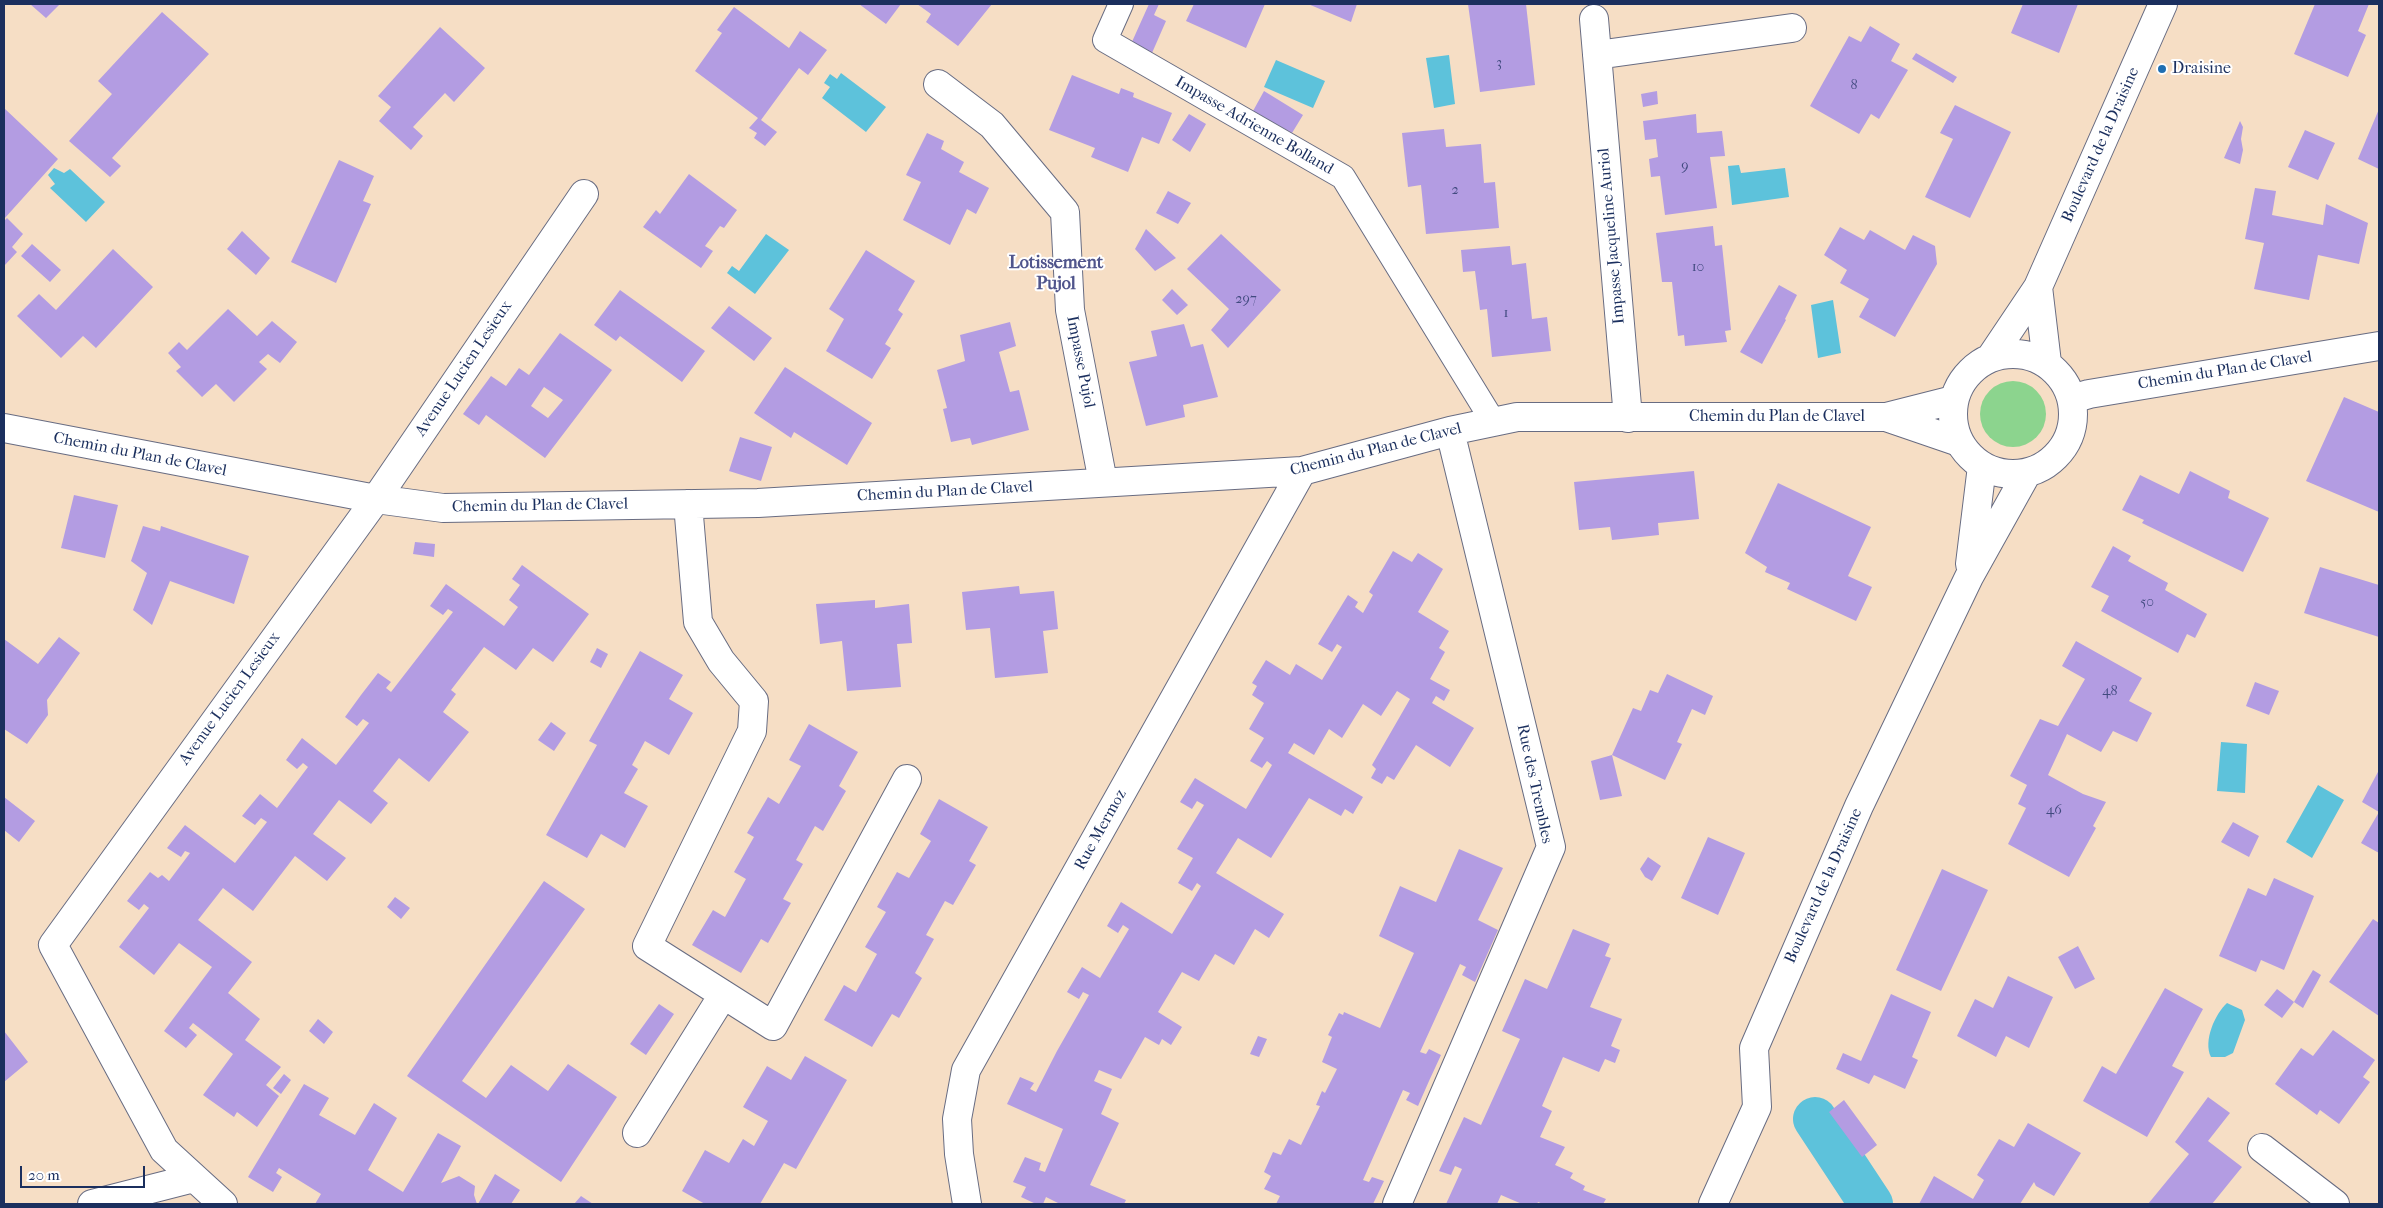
<!DOCTYPE html>
<html>
<head>
<meta charset="utf-8">
<style>
	body { margin:0 }
	#map { position:relative; width:2383px; height:1208px; overflow:hidden; background:#f6dec5; font-family:"IM FELL French Canon",serif }
	canvas { display:block }
	.frame { position:absolute; inset:0; border:5px solid #1b2f5e; pointer-events:none }
	.scale { position:absolute; left:20px; top:1166px; width:125px; height:22px; box-sizing:border-box; border:2px solid #1b2f5e; border-top:0; padding-left:6px; font-size:15px; line-height:18px; white-space:nowrap; color:#1b2f5e; -webkit-text-stroke:4px #fff; paint-order:stroke }
</style>
</head>
<body>
<div id="map">
<canvas width="2383" height="1208"></canvas>
<div class="frame"></div>
<div class="scale">20 m</div>
</div>
<script>
const ctx = document.querySelector('canvas').getContext('2d');
ctx.lineJoin = 'round';
function fillPath(path, color) {
  ctx.fillStyle = color;
  ctx.fill(path, 'evenodd');
}
function strokePath(path, color, width, dash) {
  ctx.strokeStyle = color;
  ctx.lineWidth = width;
  ctx.lineCap = dash ? 'butt' : 'round';
  ctx.setLineDash(dash || []);
  ctx.stroke(path);
}
function label(font, color, halo, rows, align = 'center') {
  ctx.font = font + ' "IM FELL French Canon",serif';
  ctx.lineWidth = 4;
  ctx.setLineDash([]);
  ctx.textBaseline = 'middle';
  ctx.strokeStyle = halo;
  ctx.fillStyle = color;
  for (const [text, x, y, turn = 0] of rows) {
    ctx.save();
    ctx.translate(x, y);
    ctx.rotate((+turn || 0) * Math.PI / 180);
    ctx.textAlign = isNaN(turn) ? turn : align;
    if (halo) ctx.strokeText(text, 0, 0);
    ctx.fillText(text, 0, 0);
    ctx.restore();
  }
}
fillPath(new Path2D(`
	M1980 414a33 33 0 1 1 66 0a33 33 0 1 1-66 0Z`), '#8cd48e');
fillPath(new Path2D(`
	M1449,55l6,49 -21,4 -8,-50z
	M1276,60l49,21 -12,27 -49,-21z
	M841,73l45,34 -20,25 -44,-34 8,-11 -6,-4 6,-9 7,5z
	M1739,165l2,8 44,-5 4,29 -57,8 -4,-39z
	M54,168l10,5 6,-4 35,33 -19,20 -36,-34 5,-4 -7,-9z
	M766,234l23,16 -34,44 -28,-21 5,-7 7,5z
	M1833,300l8,53 -23,5 -7,-53z
	M2221,742l26,2 -2,49 -28,-2z
	M2318,785l26,15 -32,58 -26,-16z
	M2227,1003l15,7 3,10 -12,33 -8,4h-14c-8,-16 4,-43 16,-54z`), '#5dc2db');
strokePath(new Path2D(`
	M1815,1119l56,85`), '#5dc2db', 44);
fillPath(new Path2D(`
	M30,4h30l-14,14z
	M859,4h42l-15,20z
	M917,4h75l-34,42 -32,-24 5,-8z
	M1149,4h10l-5,11 12,6 -14,32 -21,-9z
	M1194,4h71l-19,44 -60,-27z
	M1308,4h49l-6,18z
	M1468,4h58l9,81 -55,7z
	M2023,4h55l-19,49 -48,-20z
	M2315,4h54l-11,27 8,4 -18,42 -54,-23z
	M734,7l55,41 11,-17 27,19 -19,25 -9,-7 -38,52 16,12 -12,14 -11,-8 3,-5 -8,-5 9,-10 -63,-47 27,-38 -5,-3z
	M162,12l47,42 -97,104 9,8 -11,11 -41,-36 43,-47 -14,-13z
	M1870,26l30,18 -9,17 17,9 -29,49 -8,-5 -12,20 -49,-28 39,-70 12,6z
	M440,27l45,41 -31,34 -9,-9 -32,34 10,9 -12,14 -32,-29 12,-14 -13,-11z
	M1916,53l41,24 -4,6 -41,-24z
	M1072,75l47,19 2,-6 13,5 -1,4 39,16 -13,31 -17,-7 -14,35 -37,-15 4,-9 -46,-18z
	M1264,91l39,24 -11,18 -39,-22z
	M1657,91l1,13 -15,3 -2,-13z
	M1955,105l56,27 -41,86 -45,-21 28,-58 -13,-6z
	M4,108l54,51 -54,60z
	M2379,109v60l-21,-10z
	M1189,114l17,10 -16,28 -18,-12z
	M1696,114l1,19 25,-2 3,25 -15,1 7,51 -52,7 -5,-39 -9,1 -2,-18 9,-2 -2,-18 -11,1 -2,-19z
	M2240,121l3,6 -2,12 2,11 -3,14 -16,-6z
	M1444,129l2,18 35,-3 3,39 11,-1 4,46 -73,6 -5,-49 -13,2 -6,-54z
	M2305,130l30,13 -17,37 -30,-13z
	M927,133l17,8 -3,8 23,13 -5,10 30,16 -13,26 -9,-5 -17,36 -47,-25 18,-38 -15,-7z
	M339,160l35,16 -11,25 8,3 -35,79 -45,-21z
	M689,174l48,36 -13,18 -4,-2 -15,20 8,5 -12,17 -58,-41 13,-17 4,4z
	M2255,188l21,3 -4,24 51,10 3,-21 42,19 -9,41 -41,-9 -9,45 -55,-11 10,-46 -19,-4z
	M1168,191l23,12 -13,21 -22,-11z
	M7,218l16,16 -11,13 5,5 -13,14v-45z
	M1713,226l2,20 7,-1 9,85 -6,1 2,11 -42,4 -1,-11 -6,1 -6,-54h-10l-6,-49z
	M1840,227l24,13 6,-10 35,20 8,-15 22,11 2,18 -42,73 -36,-20 10,-18 -29,-16 7,-13 -23,-15z
	M1146,229l30,29 -21,13 -20,-22z
	M242,231l28,27 -14,17 -29,-26z
	M1221,234l60,56 -53,58 -17,-18 18,-21 -42,-40z
	M32,244l29,26 -11,12 -29,-26z
	M1510,246l2,19 14,-2 6,56 15,-2 4,34 -59,6 -5,-48 -7,1 -5,-39 -12,1 -2,-22z
	M113,249l40,38 -57,61 -13,-12 -22,22 -44,-42 22,-22 17,16z
	M866,250l49,31 -17,29 5,4 -18,30 6,4 -19,31 -46,-28 18,-32 -15,-10z
	M1779,285l18,10 -12,24 1,1 -24,44 -22,-12z
	M1172,289l16,16 -11,10 -15,-15z
	M620,290l85,61 -23,31 -62,-46 -4,5 -22,-16z
	M729,306l43,32 -18,23 -43,-33z
	M228,309l29,27 15,-15 25,21 -17,21 -12,-9 -9,8 8,7 -33,33 -18,-18 -14,13 -26,-26 5,-4 -13,-14 11,-11 8,8z
	M1010,322l6,24 -17,6 11,40 9,-2 10,40 -57,15 -2,-7 -19,4 -8,-33 4,-1 -10,-38 28,-9 -5,-26z
	M1184,324l7,23 12,-3 15,53 -35,8 2,12 -39,9 -17,-64 28,-6 -6,-25z
	M560,333l52,37 -67,88 -59,-43 -7,10 -16,-11 28,-38 15,10 13,-18 10,7zM544,387l19,13 -15,18 -17,-12z
	M785,367l87,56 -25,42 -53,-33 -3,6 -37,-25z
	M2344,397l35,15v100l-73,-31z
	M740,437l32,10 -11,34 -32,-10z
	M1694,471l5,48 -41,4 1,12 -47,5 -2,-13 -31,3 -5,-48z
	M2190,471l40,20 -2,7 41,20 -26,54 -101,-49 2,-3 -22,-10 18,-35 39,19z
	M1778,483l93,44 -23,49 24,11 -16,34 -69,-32 3,-6 -25,-11 2,-5 -22,-14z
	M74,495l44,10 -13,53 -44,-10z
	M143,526l17,5 1,-5 88,30 -15,48 -64,-23 -18,44 -19,-15 14,-37 -16,-12z
	M415,542l20,2 -1,13 -21,-3z
	M2113,546l18,10 -3,5 40,22 -3,7 42,24 -12,24 -8,-4 -9,19 -77,-42 8,-15 -18,-9z
	M1393,551l19,11 6,-9 25,16 -25,43 31,19 -10,17 6,4 -15,27 20,11 -6,11 -8,-5 -4,7 42,25 -24,39 -34,-22 -22,35 -7,-4 -5,8 -11,-6 5,-9 -4,-4 38,-66 -13,-8 -16,25 -18,-12 -21,34 -13,-9 -15,26 -20,-12 -6,10 75,44 -10,17 -8,-5 -4,7 -32,-18 -38,60 -33,-20 -22,35 68,41 -15,24 -14,-9 -21,36 -19,-11 -16,27 -17,-9 -24,40 24,15 -11,18 -9,-6 -3,6 -14,-8 -24,42 -22,-9 -5,11 18,8 -11,25 18,9 -29,62 36,15 -2,4h-64l-14,-7 -3,7h-7l-15,-7 5,-10 -13,-5 12,-25 16,6 -2,7 6,2 18,-43 -56,-25 13,-27 14,6 -4,6 6,3 21,-41 32,-56 -6,-3 -4,7 -12,-7 15,-25 18,11 29,-49 -6,-4 -5,8 -11,-7 14,-24 51,32 29,-48 -4,-3 -5,8 -14,-8 15,-25 -16,-9 27,-44 -7,-4 -5,8 -12,-7 15,-24 51,31 26,-44 -5,-4 -5,7 -12,-7 14,-23 -15,-9 15,-26 -12,-8 5,-9 -5,-3 14,-23 24,15 6,-11 26,16 20,-33 -5,-3 -5,8 -14,-8 30,-49 10,7 -3,5 8,6 10,-18 -4,-3z
	M522,565l67,49 -36,48 -20,-14 -17,22 -32,-23 -33,43 5,4 -13,18 26,20 -40,50 -30,-24 -26,33 15,12 -17,21 -32,-24 -26,34 33,24 -19,23 -32,-25 -42,55 -30,-23 -25,32 54,42 -24,31 32,26 -15,21 36,27 -15,18 13,11 -22,31 -20,-15 -3,5 -31,-22 30,-41 -40,-31 -4,5 8,7 -11,13 -22,-17 48,-64 -33,-24 -25,32 -35,-28 30,-39 -5,-4 -5,6 -12,-9 23,-29 8,6 4,-3 7,6 21,-28 -5,-2 -4,6 -14,-9 18,-23 50,38 32,-41 -6,-4 -6,7 -13,-9 18,-22 17,14 31,-41 -5,-4 -6,6 -11,-9 16,-22 34,27 33,-42 -6,-4 -6,7 -12,-9 16,-22 17,-22 13,9 -5,6 5,4 62,-80 -5,-3 -5,6 -13,-9 16,-22 58,42 14,-19 -9,-7 11,-15 -8,-6z
	M2320,567l59,18v52l-75,-24z
	M1019,586l1,8 34,-3 4,38 -15,2 5,42 -53,5 -5,-50 -24,2 -4,-38z
	M875,600v8l34,-4 3,39 -15,1 4,43 -54,4 -5,-50 -22,3 -4,-40z
	M59,637l21,16 -33,47 1,15 -21,29 -23,-15v-90l34,25z
	M2076,641l66,37 -13,23 23,12 -15,29 -24,-11 -12,21 -34,-18 -19,41 35,19 23,8 -13,24 3,2 -27,49 -61,-33 18,-36 -8,-4 9,-19 -17,-9 30,-57 18,7 27,-47 -23,-13z
	M597,648l11,6 -7,14 -11,-6z
	M640,651l43,24 -14,24 24,14 -24,42 -24,-14 -13,24 6,4 -14,24 24,13 -23,42 -24,-14 -14,24 -41,-23 51,-90 -8,-4z
	M1667,674l46,22 -8,19 -13,-6 -15,33 5,2 -17,36 -53,-25 21,-47 8,3 9,-21 8,3z
	M2255,682l24,9 -10,24 -23,-9z
	M551,722l15,11 -12,18 -16,-11z
	M809,724l49,28 -19,34 7,5 -11,19 -12,21 -8,-5 -19,34 7,4 -20,35 8,4 -23,40 -7,-4 -20,34 -49,-28 21,-35 12,7 21,-38 -12,-7 20,-35 -7,-4 21,-36 11,7 22,-38 -12,-6z
	M1612,755l10,41 -22,4 -9,-39z
	M2379,770v42l-17,-10z
	M4,797l31,24 -16,21 -15,-12z
	M939,799l49,28 -19,34 7,4 -23,40 -8,-4 -19,34 8,4 -19,34 7,5 -23,40 -7,-4 -20,33 -48,-27 20,-35 12,7 21,-38 -12,-7 21,-35 -9,-5 20,-35 12,6 22,-37 -11,-7z
	M2379,812v41l-18,-10z
	M2233,822l26,14 -10,21 -28,-15z
	M1708,837l37,16 -27,62 -37,-17z
	M1459,849l44,19 -25,52 20,10 -23,52 -13,-7 4,-8 -6,-3 -40,88 6,2 3,-5 12,6 -12,26 -11,25 -12,-6 4,-7 -7,-3 -40,90 6,2 3,-5 12,4 -11,23h-97l4,-8 -16,-7 7,-13 -7,-4 9,-20 8,3 8,-16 12,6 19,-39 -4,-1 6,-14 3,2 12,-24 -15,-7 10,-25 -4,-2 11,-22 4,2 1,-3 36,16 34,-75 -35,-17 21,-50 36,16z
	M1648,857l13,9 -9,15 -7,-4 -5,-8z
	M1942,869l46,21 -47,101 -45,-21z
	M2274,878l40,18 -30,74 -23,-10 -5,12 -37,-16 29,-68 18,8z
	M544,881l41,28 -123,172 24,17 25,-33 37,26 20,-27 49,33 -56,85 -154,-106z
	M395,897l15,11 -9,11 -14,-12z
	M2373,919l6,4v93l-50,-34z
	M1573,929l37,15 -5,12 6,2 -21,49 32,12 -11,27 9,4 -5,13 -10,-4 -6,13 -36,-15 -21,49 10,5 -12,26 25,10 -10,18 18,8 -3,5 15,8 -2,4 23,9 -3,5h-60l-5,-2 -1,2h-15l-21,-9 -4,9h-51l16,-35 -7,-3 -4,9 -12,-4 25,-54 17,8 39,-86 -18,-8 12,-27 11,-25 22,10z
	M2078,946l17,33 -20,10 -17,-32z
	M2313,970l8,5 -18,33 -9,-6z
	M2008,976l45,21 -24,51 -23,-12 -10,21 -39,-21 18,-37 18,9z
	M2165,988l38,21 -31,57 12,6 -37,65 -64,-36 19,-35 14,8z
	M2277,989l17,13 -12,16 -18,-13z
	M1891,994l40,18 -19,45 6,3 -13,29 -31,-14 -5,9 -33,-15 7,-16 18,8z
	M659,1004l15,10 -28,41 -16,-11z
	M318,1019l15,13 -9,12 -15,-13z
	M2333,1030l42,30 -12,17 7,5 -31,42 -19,-14 -3,5 -42,-31 26,-36 12,8z
	M4,1031l24,31 -24,20z
	M1258,1036l9,3 -8,18 -9,-3z
	M805,1056l42,24 -51,89 -12,-6 -24,41h-55l-23,-13 23,-41 24,13 14,-24 11,7 14,-25 -25,-14 24,-41 24,14z
	M284,1074l7,6 -10,14 -8,-6z
	M304,1084l25,14 -10,17 36,20 19,-32 23,15 -29,52 35,22 35,-59 23,13 -20,37 18,-7 16,10 -1,9 3,9h-162l6,-10 -42,-26 -3,5 6,4 -9,15 -25,-15z
	M2208,1097l22,16 -22,28 34,26 -30,37h-64l41,-50 -14,-12z
	M1844,1100l33,45 -15,12 -33,-45z
	M2028,1123l53,30 -27,43 -18,-10 -2,-4 -14,22h-101l15,-28 39,23 11,-19 -7,-5 22,-36 15,8z
	M495,1174l25,16 -9,14h-33z
	M581,1196l12,8h-19z`), '#b39ce2');
const lane = new Path2D(`
	M1121,4l-16,36 238,137 151,246`);
const street = new Path2D(`
	M1594,19l34,399
	M1597,55l195,-27
	M938,84l54,41 73,87 5,98 33,172
	M2072,399l17,-5 290,-48
	M1886,417l73,25
	M4,428l372,71 67,9 315,-5 544,-32 148,-40 67,-14h369l67,-17
	M688,504l10,118 23,39 33,40 -2,30 -105,215 126,80 134,-247
	M637,1133l86,-138
	M2262,1148l73,56
	M92,1204l102,-26
	M223,1204l-59,-54 -111,-205 323,-446 208,-305
	M967,1204l-8,-50 -2,-35 9,-49 336,-599
	M1397,1204l154,-357 -101,-416`);
const secondary = new Path2D(`
	M2038,287l9,76
	M1953 414a60 60 0 1 1 120 0a60 60 0 1 1-120 0Z
	M1991,357l47,-70 125,-283
	M1970,564l12,-98
	M1713,1204l44,-97 -3,-59 105,-242 110,-229 58,-104`);
strokePath(lane, '#686c82', 26);
strokePath(street, '#686c82', 30);
strokePath(secondary, '#686c82', 30);
strokePath(lane, '#fff', 24);
strokePath(street, '#fff', 28);
strokePath(secondary, '#fff', 28);
for (const [x, y, r, color] of [
	[2162,69,5,"#1f6fb2"]
]) {
  const dot = new Path2D();
  dot.arc(x, y, r, 0, 2 * Math.PI);
  ctx.fillStyle = color;
  ctx.fill(dot);
  strokePath(dot, '#fff', 2);
}
label('14px', '#414a7f', null, [
	["3",1499,64],
	["8",1854,86],
	["9",1685,167],
	["2",1455,191],
	["10",1698,268],
	["297",1246,300],
	["1",1506,314],
	["50",2147,603],
	["48",2110,692],
	["46",2054,811]
]);
label('16px', '#1b2f5e', '#fff', [
	["Draisine",2172,69]
], 'left');
label('16px', '#1b2f5e', '#fff', [
	["Impasse Adrienne Bolland",1254,126,30],
	["Boulevard de la Draisine",2101,145,-66],
	["Impasse Jacqueline Auriol",1612,236,-95],
	["Impasse Pujol",1080,362,79],
	["Avenue Lucien Lesieux",464,369,-56],
	["Chemin du Plan de Clavel",2225,371,-9],
	["Chemin du Plan de Clavel",1777,417],
	["Chemin du Plan de Clavel",1376,450,-14],
	["Chemin du Plan de Clavel",140,455,11],
	["Chemin du Plan de Clavel",945,492,-3],
	["Chemin du Plan de Clavel",540,506,-1],
	["Avenue Lucien Lesieux",230,699,-54],
	["Rue des Trembles",1534,784,78],
	["Rue Mermoz",1101,830,-61],
	["Boulevard de la Draisine",1824,886,-66]
]);
label('bold 18px', '#50558c', '#fff', [
	["Lotissement",1056,264],
	["Pujol",1056,285]
]);
</script>
</body>
</html>
